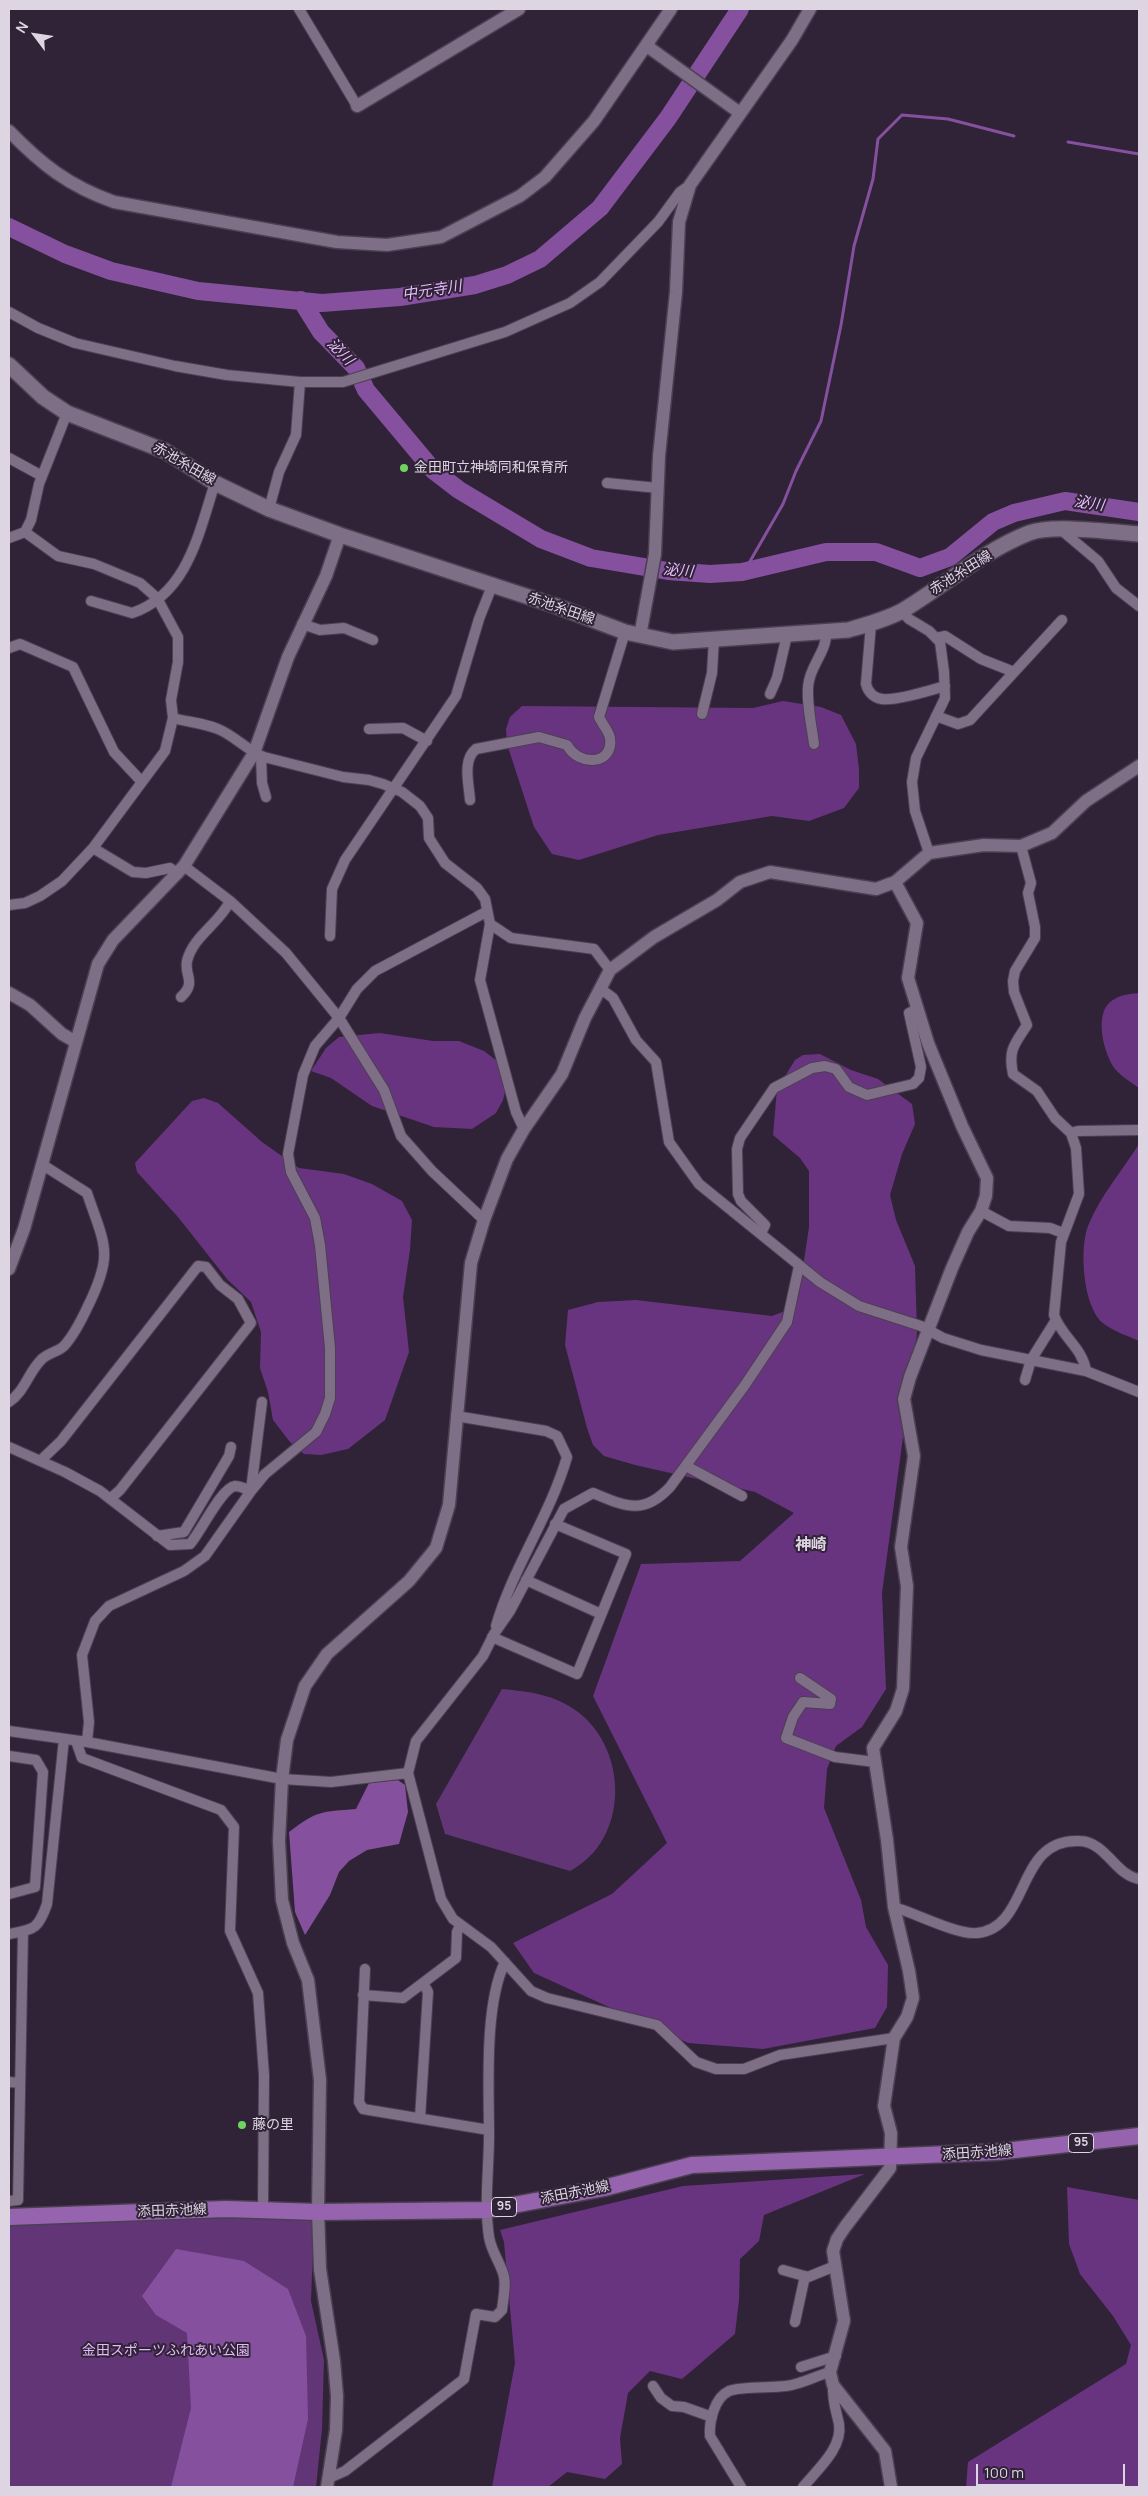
<!DOCTYPE html>
<html>
<head>
<meta charset="utf-8">
<style>
	body { margin:0 }
	#map { position:relative; width:1148px; height:2496px; overflow:hidden; background:#302337; font-family:Manrope,sans-serif }
	canvas { display:block }
	.frame { position:absolute; inset:0; border:10px solid #ded5e2; pointer-events:none }
	.north { position:absolute; left:10px; top:10px; width:50px; height:50px; -webkit-text-stroke:4px #302337; paint-order:stroke; rotate:301deg; font-size:14px; font-weight:700; line-height:20px; text-align:center; color:#ded5e2 }
	.north::after { content:''; display:block; margin:auto; width:18px; height:22px; background:#ded5e2; clip-path:polygon(50% 0,100% 100%,50% 72%,0 100%) }
	.scale { position:absolute; left:976px; top:2464px; width:149px; height:22px; box-sizing:border-box; border:2px solid #ded5e2; border-top:0; padding-left:6px; font-size:15px; line-height:18px; white-space:nowrap; color:#ded5e2; -webkit-text-stroke:4px #302337; paint-order:stroke }
</style>
</head>
<body>
<div id="map">
<canvas width="1148" height="2496"></canvas>
<div class="frame"></div>
<div class="north">N</div>
<div class="scale">100 m</div>
</div>
<script>
const ctx = document.querySelector('canvas').getContext('2d');
ctx.lineJoin = 'round';
function fillPath(path, color) {
  ctx.fillStyle = color;
  ctx.fill(path, 'evenodd');
}
function strokePath(path, color, width, dash) {
  ctx.strokeStyle = color;
  ctx.lineWidth = width;
  ctx.lineCap = dash ? 'butt' : 'round';
  ctx.setLineDash(dash || []);
  ctx.stroke(path);
}
function label(font, color, halo, rows, align = 'center') {
  ctx.font = font + ' Manrope,"Noto Sans JP",sans-serif';
  ctx.lineWidth = 4;
  ctx.setLineDash([]);
  ctx.textBaseline = 'middle';
  ctx.strokeStyle = halo;
  ctx.fillStyle = color;
  for (const [text, x, y, turn = 0] of rows) {
    ctx.save();
    ctx.translate(x, y);
    ctx.rotate((+turn || 0) * Math.PI / 180);
    ctx.textAlign = isNaN(turn) ? turn : align;
    if (halo) ctx.strokeText(text, 0, 0);
    ctx.fillText(text, 0, 0);
    ctx.restore();
  }
}
fillPath(new Path2D(`
	M502,1689c28,3 52,5 76,23 51,39 51,128 -8,159l-125,-37 -9,-30z
	M164,2215l150,4 -3,82 13,59 -2,69 -6,58h-307v-261z`), '#623676');
fillPath(new Path2D(`
	M783,701l38,6 20,8 15,29 3,25v19l-15,20 -35,13 -37,-5 -114,19 -79,25 -27,-6 -18,-27 -27,-83 -1,-15 4,-12 12,-11 231,2z
	M1139,993v95c-8,-6 -17,-11 -24,-19 -11,-15 -21,-53 -5,-67 9,-7 18,-8 29,-9z
	M380,1033l53,8h26l25,10 17,13 6,20 -4,16 -7,13 -24,16 -38,-2 -62,-21 -41,-28 -20,-7 15,-23 13,-11z
	M820,1054l31,16 27,9 34,25 3,20 -13,30 -12,41 6,25 19,46 2,67 -35,260 4,96 -24,38 -26,19 -9,23 -3,39 37,92 5,27 22,38 -1,42 -12,21 -112,21 -75,-6 -154,-70 -21,-30 99,-49 55,-51 -74,-147 48,-132 99,-3 54,-48 -39,-21 -120,-27 -31,-9 -11,-11 -6,-17 -22,-83 3,-35 30,-8 38,-2 136,16 18,-7 9,-15 10,-67v-56l-9,-13 -27,-23 4,-46 18,-29 8,-5z
	M204,1098l14,5 44,39 37,26 45,6 28,10 30,17 10,19 -2,30 -7,47 6,55 -24,68 -37,29 -27,6 -17,-1 -14,-12 -17,-22 -5,-28 -8,-24 1,-36 -10,-30 -24,-23 -49,-62 -41,-45 -2,-9 57,-62z
	M1139,1144v197c-11,-5 -24,-9 -35,-17 -21,-15 -25,-75 -16,-98 12,-30 34,-55 51,-82z
	M865,2174l-101,41 -5,26 -19,18 -1,41 -4,34 -53,45 -32,-8 -22,22 -8,45 2,26 -17,15 -38,-7 -19,15h-56l23,-124 -11,-121 -4,-12 183,-44z
	M1067,2187l72,13v287h-173l2,-25 158,-98 5,-19 -18,-29 -33,-42 -11,-30z`), '#68347f');
fillPath(new Path2D(`
	M398,1780l7,5 3,27 -9,32 -32,6 -18,11 -10,11 -9,23 -25,40 -10,-23 -6,-80c29,-22 32,-20 67,-23l13,-26z
	M176,2249l68,12 44,28 18,47 2,83 -15,68h-122l20,-79 -4,-75 -31,-18 -14,-19z`), '#85509e');
strokePath(new Path2D(`
	M1068,142l71,12
	M745,570l38,-66 13,-33 25,-50 20,-96 13,-79 19,-67 5,-40 24,-24 46,4 66,17`), '#85509e', 3);
strokePath(new Path2D(`
	M9,227l56,27 46,17 87,20 124,12 78,-6 75,-12 32,-10 33,-16 60,-51 68,-90 72,-109
	M301,300l20,32 35,36 10,22 67,80 26,20 82,49 50,19 77,13 42,3 32,-2 84,-20h50l44,16 30,-11 43,-35 21,-9 51,-12 74,11`), '#85509e', 18);
const minor = new Path2D(`
	M299,9l58,97
	M9,312l29,16 37,15 100,23 52,9 73,7h43l162,-50 65,-29 30,-21 58,-60 22,-30 10,-7
	M9,458l33,18
	M607,483l51,5
	M269,509l10,-37 17,-37 4,-53
	M1060,529l38,32 18,27 23,18
	M9,538l16,-6 6,-12 8,-36 28,-71
	M91,601l41,12c56,-19 67,-81 83,-130
	M901,611l8,8 20,12 11,11 4,30 1,26 -29,60 -4,24 3,29 14,42
	M302,624l18,6 24,-2 29,12
	M871,624l-5,60c2,8 8,14 16,15 12,2 50,-9 63,-13
	M936,638l9,-2 36,23 33,13
	M9,648l11,-4 53,23 41,85 28,30
	M770,694l7,-16 10,-43
	M702,714l10,-41 2,-34
	M936,716l22,8 12,-4 92,-100
	M173,718c14,4 31,5 45,11 17,7 30,22 46,28l79,20 26,3 14,4 19,8 18,14 8,12 1,20 16,25 32,25 8,11 5,25 -10,56 36,132 8,17
	M369,729l34,-1 24,13
	M814,744c-2,-17 -9,-47 -5,-63 3,-17 18,-31 17,-48
	M261,756l1,27 4,14
	M470,800c-1,-16 -8,-40 6,-51l63,-12 28,8c12,22 47,20 43,-7 -1,-7 -8,-14 -11,-21l26,-85
	M1021,846l10,37 -3,10 7,34v11l-20,33 -2,10 1,11 13,33c-13,20 -19,25 -14,49l24,17 18,27 16,15 5,15 3,46 -18,48 -7,73c7,21 29,33 32,56
	M93,848l40,24 13,1 24,-5 8,6
	M184,866l46,35 56,52 53,65 45,72 17,46 31,35 52,49
	M9,905l16,-2 15,-7 22,-15 31,-33 72,-97 8,-33 -2,-18 7,-38v-25l-21,-39 -17,-15 -46,-19 -36,-8 -33,-24
	M490,924l21,14 83,11 16,21
	M330,936l2,-47 13,-29 111,-164 23,-77 13,-33
	M601,989l12,9 23,42 20,22 13,80 30,42 121,98 39,24 62,20 22,12 38,12 105,21 53,21
	M181,997c16,-15 3,-21 6,-36 6,-25 33,-38 43,-60
	M1071,1133l7,-2 61,-1
	M981,1211l28,15 41,2 13,5
	M761,1233l4,-8 -24,-24 -3,-7 -1,-45 3,-11 34,-50 38,-20 13,-2 11,3 13,18 18,8 46,-11 6,-6 2,-11 -12,-54 8,-4
	M799,1266l-12,56 -42,63 -75,102c-27,29 -45,19 -77,6l-29,16 -54,102 -16,23 -11,22 -67,85 -8,32 33,126 12,20 38,28 40,44 16,7 110,27 39,37 20,7h28l36,-14 114,-17
	M1025,1380l6,-20 25,-40
	M9,1402c16,-11 19,-29 32,-42 6,-7 17,-8 23,-14 10,-11 18,-27 24,-40 26,-53 17,-60 -1,-113l-44,-28
	M456,1416l90,15 11,5 10,21c-17,59 -54,110 -71,169
	M9,1447l56,25 35,19 70,54 20,-1c11,-12 31,-56 45,-58 5,0 11,3 16,5
	M41,1460l20,-19 137,-175 8,1 14,18 18,14 13,24 -131,167 -10,9
	M686,1466l56,30
	M251,1490l11,-88
	M157,1536l27,-4 45,-76 2,-9
	M526,1580l75,34
	M492,1637l85,37 49,-120 -71,-30
	M800,1678l31,21 -1,5 -27,-2 -10,15 -7,21 49,19 40,5
	M9,1731l78,11 195,37 49,3 77,-9
	M76,1741l6,17 139,52 13,17 -4,104 28,62 6,82 -1,135
	M87,1742l2,-20 -7,-67 13,-34 14,-15 75,-35 21,-15 46,-65 14,-17 51,-42 9,-18 5,-16v-50l-10,-103 -5,-27 -24,-46 -3,-18 15,-79 12,-29 24,-28 18,-29 18,-18 111,-59
	M9,1756l27,4 7,12 -8,115 -26,7
	M894,1907c21,6 63,28 83,26 54,-5 38,-96 103,-92 26,1 35,34 59,38
	M9,1934c25,-5 29,-4 38,-30l17,-165
	M365,1969l-6,133 4,7 126,21
	M363,1995l40,3 53,-40 1,-26 3,-6
	M9,2082l11,1
	M420,2118l8,-126 -5,-9
	M9,2201l9,-1 5,-269
	M783,2270l25,7 27,-11
	M795,2322l10,-46
	M801,2367l35,-11
	M653,2386l8,12 11,8 12,1 28,10
	M329,2478l16,-7 119,-92 12,-65 19,3 7,-7c1,-11 5,-27 1,-37 -4,-12 -12,-23 -14,-36 -5,-34 0,-68 0,-102 0,-48 -5,-130 16,-173
	M741,2487l-31,-51c-1,-14 4,-38 19,-45 11,-5 43,-3 57,-5 16,-2 29,-10 44,-14
	M803,2487c14,-17 40,-39 36,-63 -3,-14 -7,-24 -6,-39`);
const tertiary = new Path2D(`
	M648,44l3,5 89,64
	M357,106l162,-97
	M9,131c33,34 60,55 105,71l223,40 50,3 54,-8 79,-41 25,-19 49,-56 77,-112
	M640,636l15,-82 4,-98 17,-164 3,-70 11,-37 102,-145 18,-31
	M9,993l21,12 32,29 14,8
	M9,1269l15,-40 74,-265 15,-24 71,-74 70,-113 34,-96 38,-81 14,-41
	M327,2487l9,-57 1,-34 -3,-35 -14,-92 -2,-57 2,-132 -12,-100 -15,-37 -11,-43 -3,-59 3,-62 5,-39 18,-54 22,-32 82,-73 27,-33 13,-43 22,-242 13,-43 23,-61 17,-30 38,-55 23,-56 25,-48 44,-33 63,-37 23,-18 30,-10 106,17 19,-7 34,-29 55,-8 37,1 31,-13 34,-32 53,-35
	M891,2487l-6,-36 -52,-66 -3,-13 14,-51 -11,-70 4,-12 8,-12 45,-59 1,-35 -7,-27 10,-68 13,-21 6,-19 -4,-27 -15,-64 -7,-67 -14,-92 23,-37 7,-22 4,-103 -6,-39 13,-91 -10,-57 6,-22 42,-109 16,-36 13,-21 5,-15 1,-18 -25,-52 -34,-83 -20,-65 9,-55 -22,-41`);
const secondary = new Path2D(`
	M9,365l34,32 24,16 98,38 50,32 54,26 71,26 216,71 69,26 48,10 175,-12c18,-5 37,-10 54,-19 42,-25 81,-60 127,-78 23,-9 83,-1 110,1`);
const primary = new Path2D(`
	M9,2217l217,-8 92,3 169,-2 117,-22 88,-23 304,-13 143,-16`);
strokePath(minor, '#4b4051', 12);
strokePath(tertiary, '#4b4051', 15);
strokePath(secondary, '#4b4051', 18);
strokePath(primary, '#4b4051', 19);
strokePath(minor, '#7e6f86', 10);
strokePath(tertiary, '#7e6f86', 12);
strokePath(secondary, '#7e6f86', 15);
strokePath(primary, '#9664ae', 16);
for (const [x, y, r, color] of [
	[404,468,5,"#70d35f"],
	[242,2125,5,"#70d35f"]
]) {
  const dot = new Path2D();
  dot.arc(x, y, r, 0, 2 * Math.PI);
  ctx.fillStyle = color;
  ctx.fill(dot);
  strokePath(dot, '#302337', 2);
}
for (const [x, y, w] of [
	[1081,2143,25],
	[504,2207,25]
]) {
  const box = new Path2D();
  box.roundRect(x - w / 2, y - 9.5, w, 19, 4);
  ctx.fillStyle = '#302337';
  ctx.fill(box);
  strokePath(box, '#ded5e2', 1);
}
label('bold 12px', '#ded5e2', null, [
	["95",1081,2143],
	["95",504,2207]
]);
label('14px', '#ded5e2', '#302337', [
	["赤池糸田線",184,464,30],
	["赤池糸田線",961,573,-32],
	["赤池糸田線",561,609,19],
	["添田赤池線",977,2153,-4],
	["添田赤池線",575,2193,-11],
	["添田赤池線",172,2211,-2]
]);
label('14px', '#ded5e2', '#302337', [
	["金田町立神埼同和保育所",414,468],
	["藤の里",252,2125]
], 'left');
label('14px', '#e3b9f7', '#302337', [
	["金田スポーツふれあい公園",166,2351]
]);
label('italic 15px', '#e7bdfc', '#302337', [
	["中元寺川",432,291,-9],
	["泌川",340,352,46],
	["泌川",1089,504,8],
	["泌川",678,571,5]
]);
label('bold 16px', '#ded5e2', '#302337', [
	["神崎",811,1546]
]);
</script>
</body>
</html>
